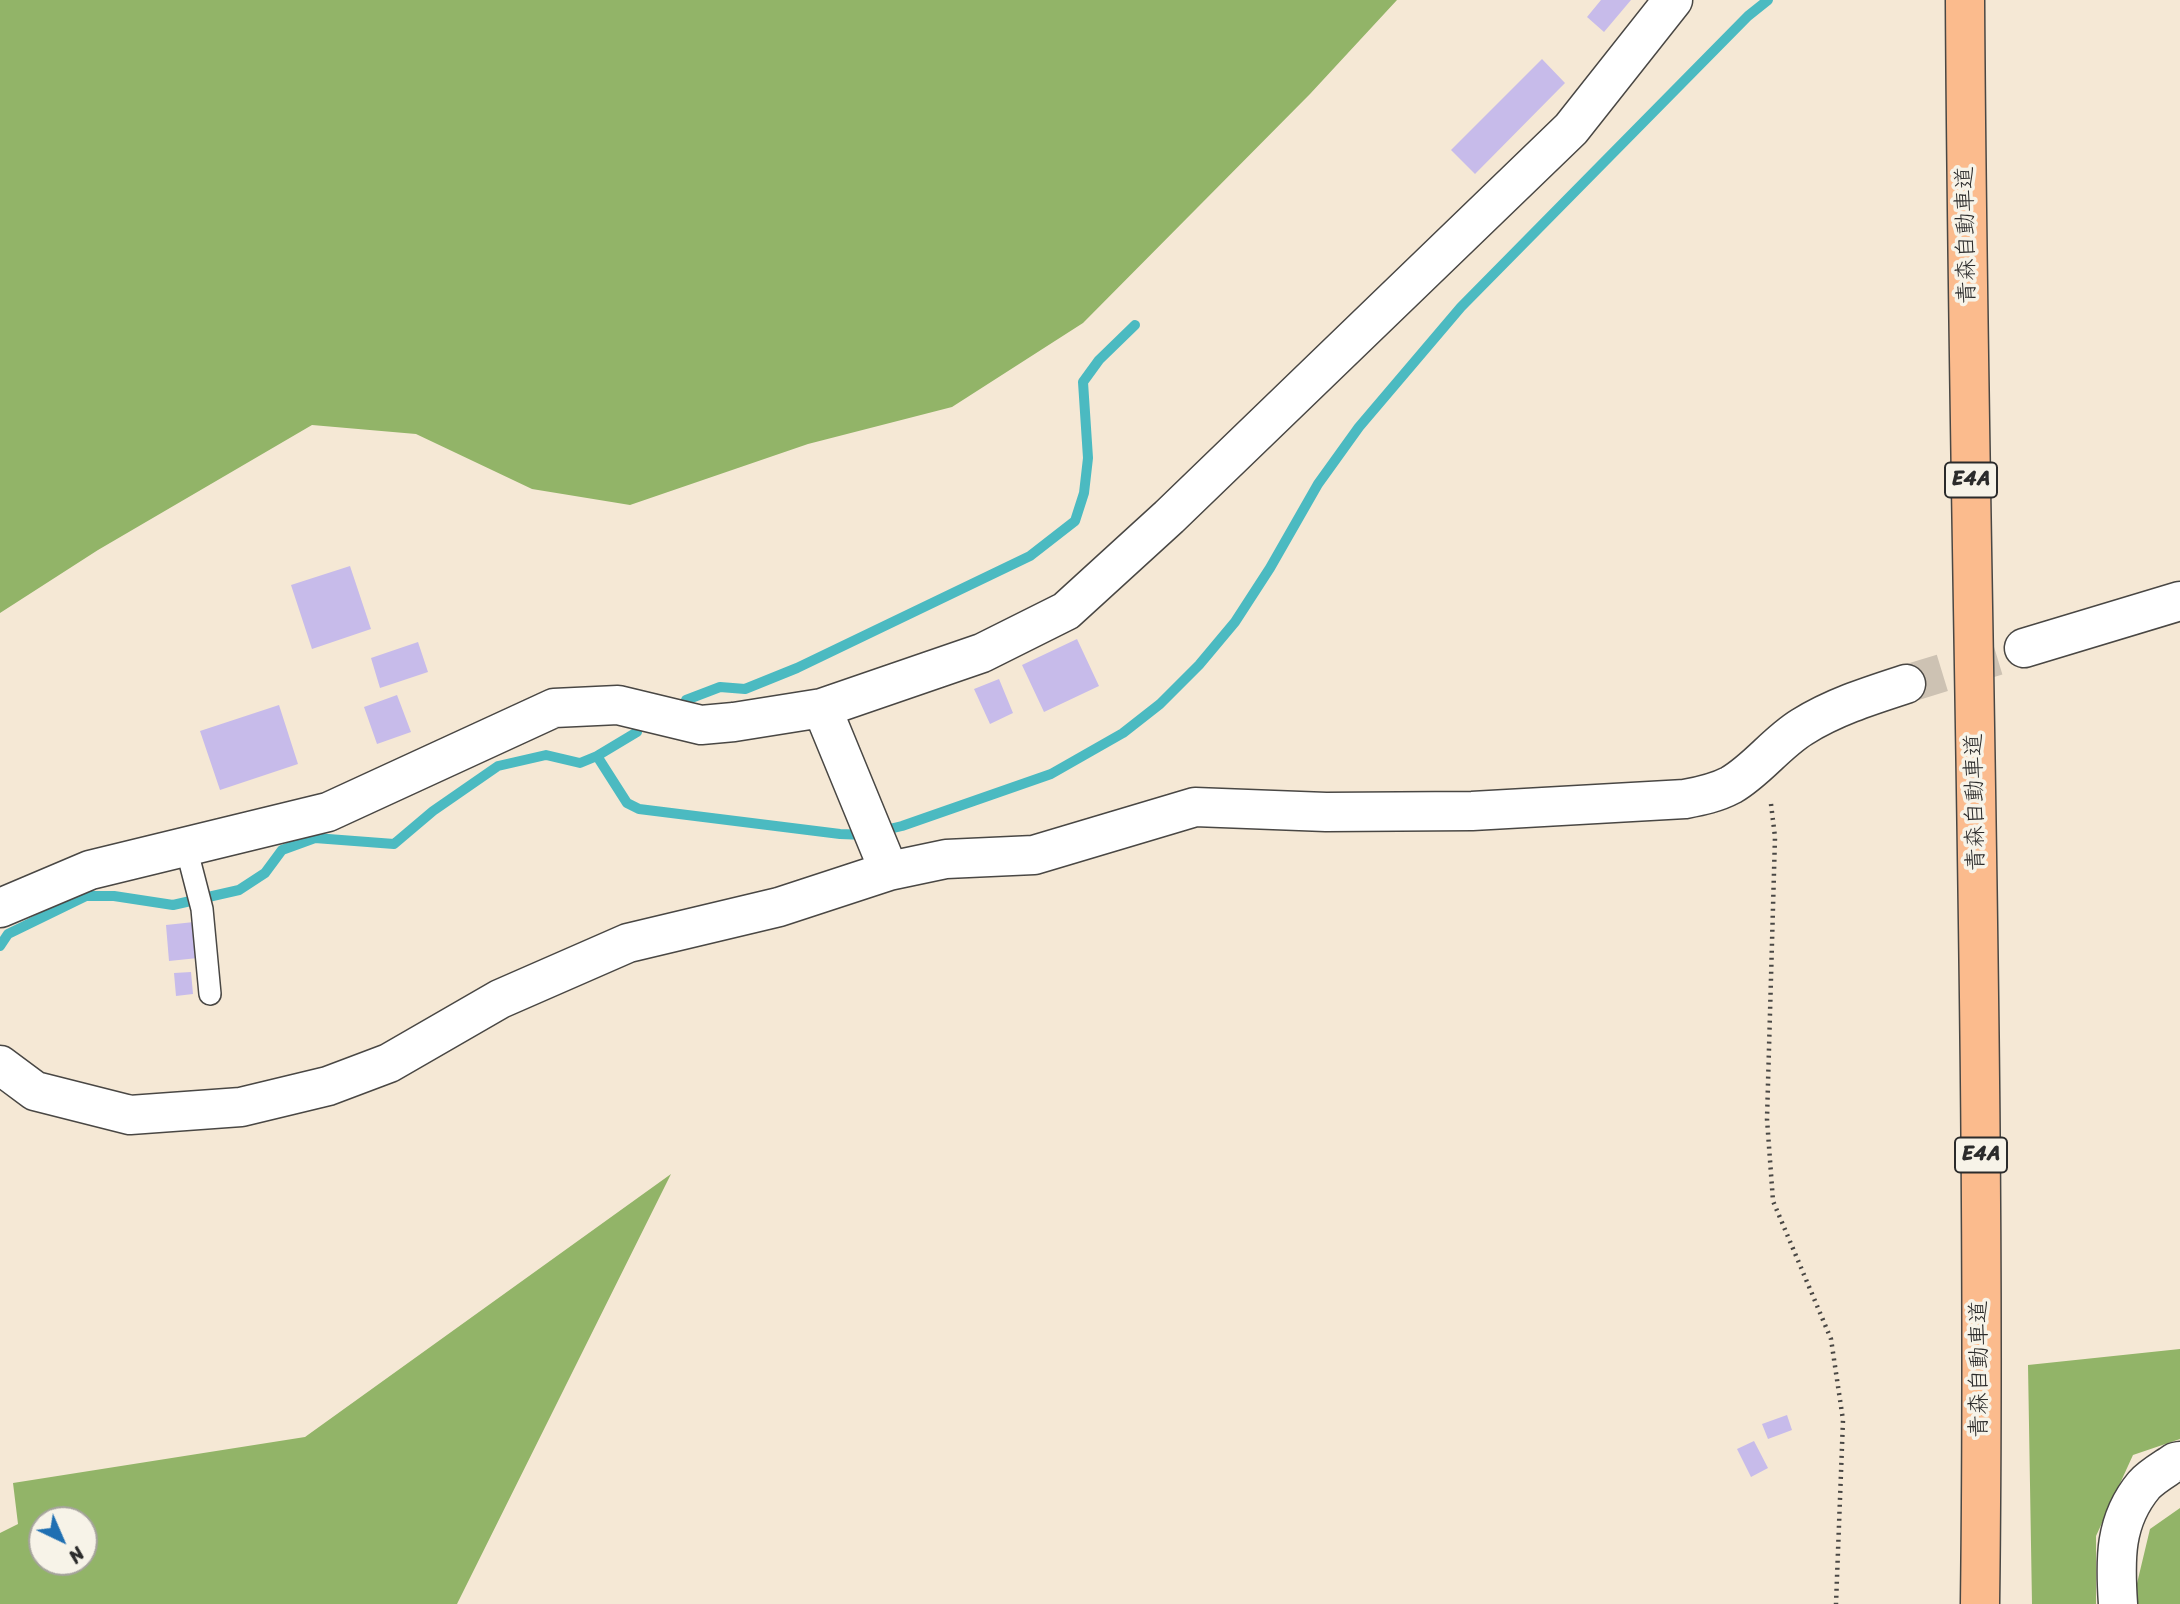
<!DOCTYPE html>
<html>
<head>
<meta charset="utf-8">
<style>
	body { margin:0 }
	#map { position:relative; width:2180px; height:1604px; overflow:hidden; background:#f5e8d5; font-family:Sriracha,sans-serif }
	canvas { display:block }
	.north { position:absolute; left:28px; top:1506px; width:70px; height:70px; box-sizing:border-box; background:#f7f3e8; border:2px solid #a5a39c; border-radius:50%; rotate:136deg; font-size:19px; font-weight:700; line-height:28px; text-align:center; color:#2b2b2b }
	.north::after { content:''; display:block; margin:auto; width:24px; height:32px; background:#1f6fb2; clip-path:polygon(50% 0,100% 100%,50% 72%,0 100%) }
</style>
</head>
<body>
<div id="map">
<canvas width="2180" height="1604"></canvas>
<div class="north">N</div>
</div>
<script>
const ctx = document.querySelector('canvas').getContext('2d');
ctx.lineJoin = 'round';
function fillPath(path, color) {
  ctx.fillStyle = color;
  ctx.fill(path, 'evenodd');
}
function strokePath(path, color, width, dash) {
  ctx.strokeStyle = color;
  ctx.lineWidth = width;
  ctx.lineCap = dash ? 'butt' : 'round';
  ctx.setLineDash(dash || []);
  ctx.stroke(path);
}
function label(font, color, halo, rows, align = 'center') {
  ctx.font = font + ' Sriracha,"Klee One",sans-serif';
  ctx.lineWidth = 7;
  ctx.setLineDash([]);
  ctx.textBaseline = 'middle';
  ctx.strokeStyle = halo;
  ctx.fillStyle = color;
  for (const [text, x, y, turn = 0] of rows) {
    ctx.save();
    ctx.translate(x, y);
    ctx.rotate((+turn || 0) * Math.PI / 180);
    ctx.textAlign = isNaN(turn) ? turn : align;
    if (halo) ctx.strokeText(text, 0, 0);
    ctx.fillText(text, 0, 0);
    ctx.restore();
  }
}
fillPath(new Path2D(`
	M0,0h1397l-87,94 -227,229 -131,84 -144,37 -178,61 -98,-16 -116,-55 -104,-9 -214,125 -98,63z
	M671,1174l-214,430h-457v-71l18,-9 -5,-41 292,-46zM42,1520h42v42h-42z
	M2180,1349v90l-47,16 -37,81v68h-64l-4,-239z
	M2180,1508v96h-45l-1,-8 16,-67z`), '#92b468');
strokePath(new Path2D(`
	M686,700l34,-13 25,2 52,-21 233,-112 45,-35 9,-28 4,-35 -5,-76 16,-22 36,-35
	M597,756l40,-24
	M881,831l21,-5 149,-52 72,-41 37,-29 39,-39 36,-43 35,-54 48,-84 41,-57 102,-120 287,-291 20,-16
	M0,946l8,-12 78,-38h28l59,9 66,-15 26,-17 17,-23 33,-12 79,6 39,-33 65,-45 48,-11 34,8 17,-7 30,47 12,6 201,25 26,1`), '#4bbac1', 10);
fillPath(new Path2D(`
	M1601,0h30l-27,32 -17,-15z
	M1542,59l23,24 -90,91 -24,-24z
	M350,566l21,63 -59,20 -21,-64z
	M1077,639l22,47 -55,26 -22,-47z
	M418,642l10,30 -48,16 -9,-30z
	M999,679l14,34 -23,11 -16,-35z
	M397,695l14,37 -34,12 -13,-37z
	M279,705l19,59 -78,26 -20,-59z
	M194,922l4,36 -29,3 -3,-36z
	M191,972l2,22 -17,2 -2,-23z
	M1787,1415l5,15 -24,9 -6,-15z
	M1754,1441l14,27 -17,9 -14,-28z`), '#c7bbea');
strokePath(new Path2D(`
	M1906,684l118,-36`), '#cdc2b3', 38, [38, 19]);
const service = new Path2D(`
	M186,847l16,62 8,85`);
const minor = new Path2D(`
	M2024,648l156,-47
	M822,708l67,163
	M0,908l90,-38 238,-58 226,-104 64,-3 83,20 33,-3 88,-14 160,-55 84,-42 103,-94 402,-388 102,-129
	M0,1065l35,26 95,24 111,-8 87,-21 61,-23 111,-64 128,-56 151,-36 110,-36 57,-12 88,-4 161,-48 131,5 146,-1 213,-12c16,-3 31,-6 46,-14 26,-15 45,-42 71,-58 32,-20 67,-31 104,-43
	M2118,1604c-3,-44 -4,-83 26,-119 8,-9 21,-16 31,-23l5,-1`);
const motorway = new Path2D(`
	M1965,0c3,535 22,1069 15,1604`);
strokePath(service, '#494744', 24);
strokePath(minor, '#494744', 41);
strokePath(motorway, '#494744', 41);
strokePath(new Path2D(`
	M1771,804l4,33 -8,282 6,82 58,138 12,81 -7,184`), '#494744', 4.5, [2, 5]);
strokePath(service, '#fff', 21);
strokePath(minor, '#fff', 38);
strokePath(motorway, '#fbbb8d', 38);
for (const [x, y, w] of [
	[1971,480,52],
	[1981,1155,52]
]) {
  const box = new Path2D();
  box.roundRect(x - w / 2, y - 17.5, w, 35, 5);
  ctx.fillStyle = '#f7f3e8';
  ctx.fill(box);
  strokePath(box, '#2b2b2b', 2);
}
label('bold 21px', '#2b2b2b', null, [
	["E4A",1971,480],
	["E4A",1981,1155]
]);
label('23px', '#2b2b2b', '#f7f3e8', [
	["青森自動車道",1967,235,-91],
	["青森自動車道",1976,802,-91],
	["青森自動車道",1980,1369,-90]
]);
</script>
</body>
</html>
